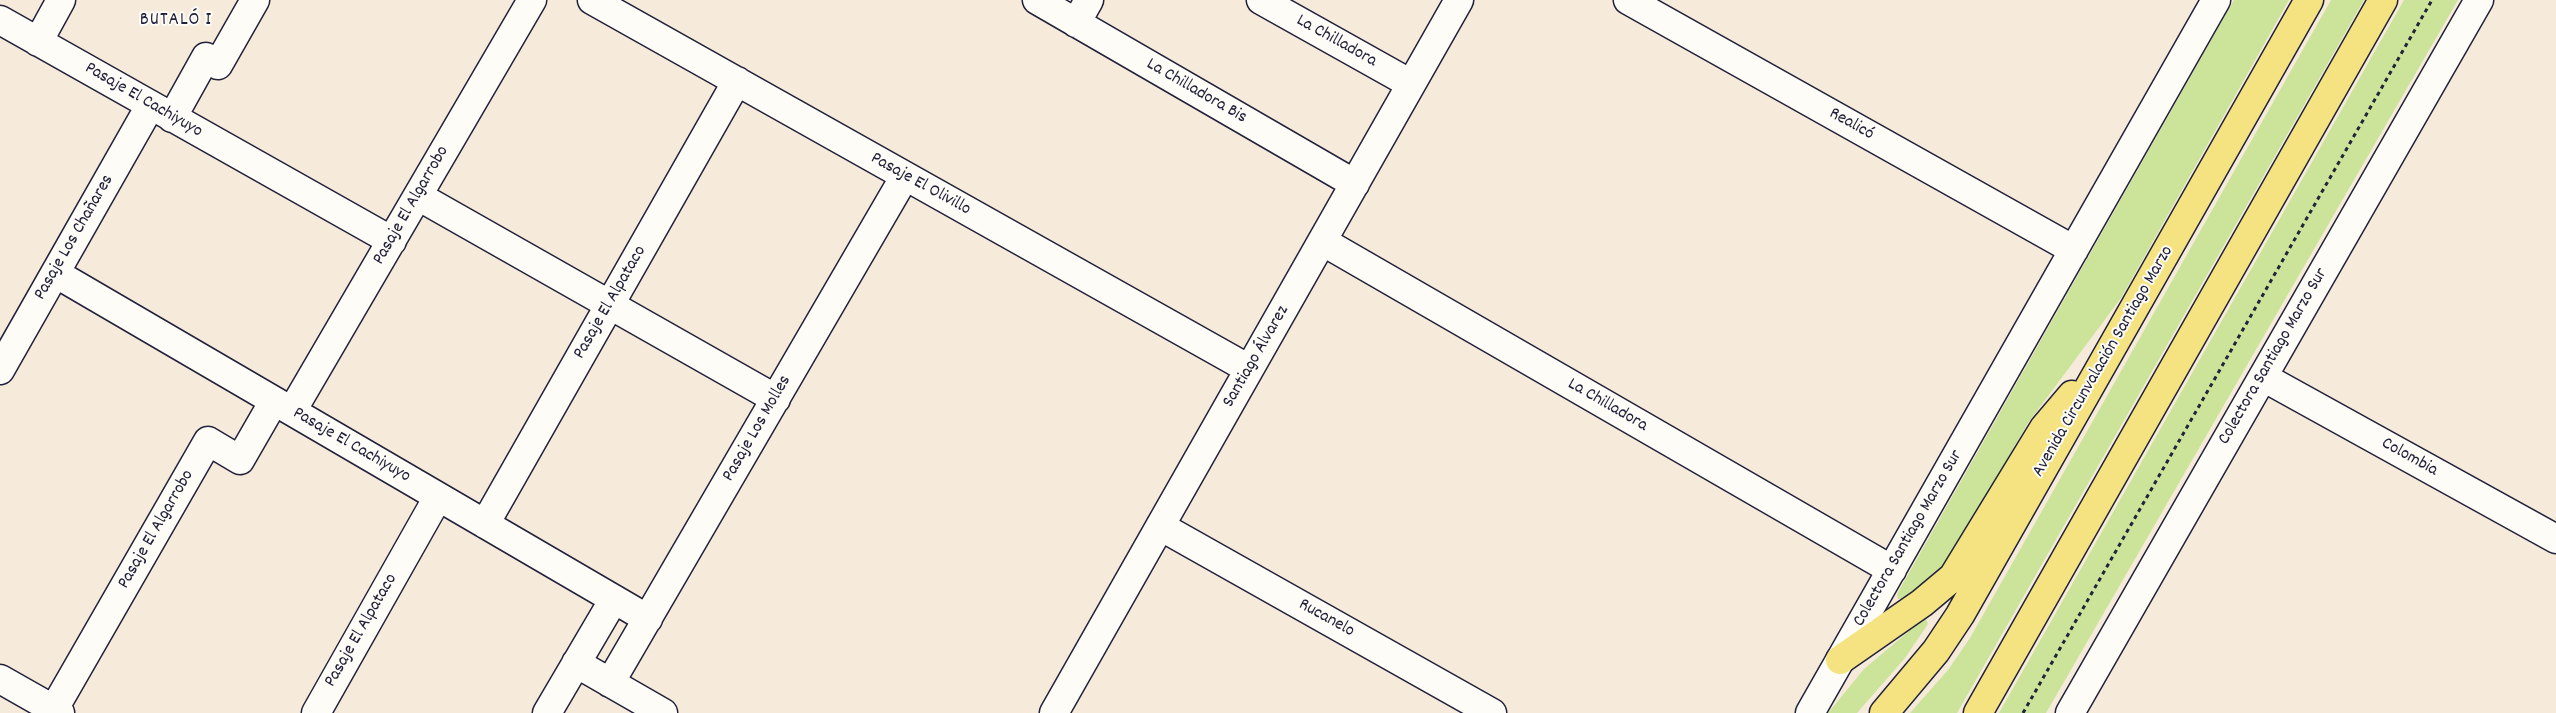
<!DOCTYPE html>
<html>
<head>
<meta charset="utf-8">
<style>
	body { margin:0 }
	canvas { display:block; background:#f6eada }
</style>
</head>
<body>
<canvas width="2556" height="713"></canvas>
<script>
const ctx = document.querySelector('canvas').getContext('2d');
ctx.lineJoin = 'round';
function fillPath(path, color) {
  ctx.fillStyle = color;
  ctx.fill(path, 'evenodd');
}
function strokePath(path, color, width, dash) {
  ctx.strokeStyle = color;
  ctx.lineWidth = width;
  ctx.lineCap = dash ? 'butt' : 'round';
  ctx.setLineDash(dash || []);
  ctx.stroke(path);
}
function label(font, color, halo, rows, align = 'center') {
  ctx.font = font + ' Dekko,sans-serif';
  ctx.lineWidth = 4;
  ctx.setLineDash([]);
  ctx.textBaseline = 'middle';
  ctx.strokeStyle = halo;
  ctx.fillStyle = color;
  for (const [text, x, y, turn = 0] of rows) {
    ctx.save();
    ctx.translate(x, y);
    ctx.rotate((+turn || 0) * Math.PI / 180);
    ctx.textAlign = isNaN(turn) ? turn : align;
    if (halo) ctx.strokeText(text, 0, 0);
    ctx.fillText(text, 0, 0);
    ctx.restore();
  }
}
fillPath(new Path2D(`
	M2234,0h55l-168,298 -93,125 -78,136 -10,13 -37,27h-5l-1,-5z
	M2331,0h33l-407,713h-47l38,-43 22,-32z
	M2404,0h54l-412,713h-47z
	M1922,620l4,-1 2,5 -23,34 -48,55h-29l36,-44z`), '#cce49a');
const minor = new Path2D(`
	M592,0l657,369
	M1037,0l318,184
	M1261,0l150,84
	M1628,0l446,250
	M0,20l392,221
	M1076,23l13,-23
	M38,42l23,-42
	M172,118l34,-61 12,8 37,-65
	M418,196l358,203
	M1322,241l570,329
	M55,273l593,346
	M0,370l150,-264
	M2263,377l293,162
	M292,411l240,-411
	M485,524l252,-443
	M1160,526l332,187
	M576,663l87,50
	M0,679l60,34
	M610,683l295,-507
	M54,709l154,-268 32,19 34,-59
	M316,713l122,-216
	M547,713l67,-114
	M1054,713l405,-713
	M1810,713l406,-713
	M2070,713l409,-713`);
const major = new Path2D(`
	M1840,660l82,-57 31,-26 91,-149 28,-33
	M1884,713l52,-62 24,-36 349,-615
	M1978,713l405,-713`);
strokePath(minor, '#22223b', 31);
strokePath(major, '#22223b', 31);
strokePath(new Path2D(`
	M2023,713l409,-713`), '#22223b', 3, [4, 4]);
strokePath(minor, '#fdfcf7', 28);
strokePath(major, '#f5e382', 28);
label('18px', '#22223b', '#fdfcf7', [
	["La Chilladora",1336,42,29],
	["La Chilladora Bis",1196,92,30],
	["Pasaje El Cachiyuyo",143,101,30],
	["Realicó",1851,125,29],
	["Pasaje El Olivillo",920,185,29],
	["Pasaje El Algarrobo",412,206,-60],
	["Pasaje Los Chañares",75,238,-60],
	["Pasaje El Alpataco",611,303,-60],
	["Santiago Álvarez",1257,357,-60],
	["Colectora Santiago Marzo Sur",2274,357,-60],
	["Avenida Circunvalación Santiago Marzo",2104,362,-60],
	["La Chilladora",1607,406,30],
	["Pasaje Los Molles",758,429,-60],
	["Pasaje El Cachiyuyo",351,446,30],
	["Colombia",2409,458,29],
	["Pasaje El Algarrobo",157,530,-60],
	["Colectora Santiago Marzo Sur",1909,539,-60],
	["Rucanelo",1326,619,29],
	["Pasaje El Alpataco",362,631,-60]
]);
ctx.letterSpacing = '1px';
label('19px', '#22223b', '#fdfcf7', [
	["BUTALÓ I",176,21]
]);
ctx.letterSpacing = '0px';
</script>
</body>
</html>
